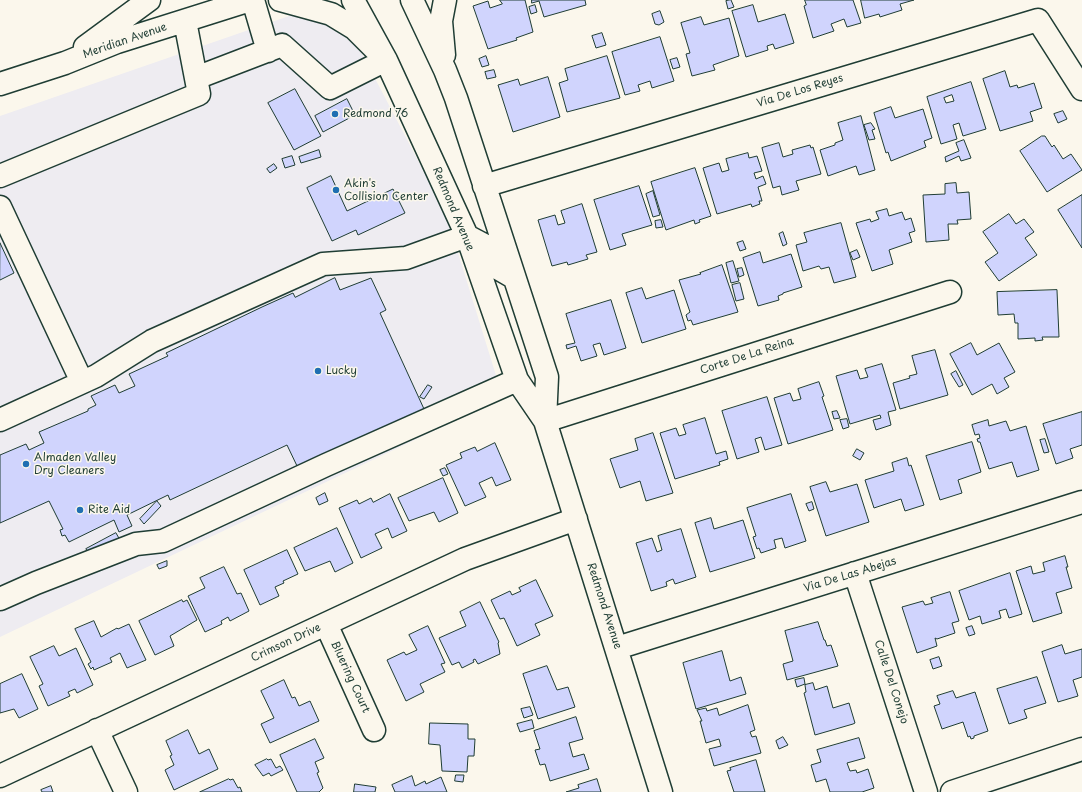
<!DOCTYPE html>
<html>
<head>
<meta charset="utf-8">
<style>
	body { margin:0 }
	canvas { display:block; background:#fbf7ec }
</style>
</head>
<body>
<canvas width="1082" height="792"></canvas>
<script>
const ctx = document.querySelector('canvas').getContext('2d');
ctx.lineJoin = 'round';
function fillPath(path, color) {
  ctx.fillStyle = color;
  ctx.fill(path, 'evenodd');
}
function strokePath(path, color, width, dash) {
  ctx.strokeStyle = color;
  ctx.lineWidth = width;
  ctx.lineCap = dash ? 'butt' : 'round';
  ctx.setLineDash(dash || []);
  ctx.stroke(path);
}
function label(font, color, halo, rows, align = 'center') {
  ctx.font = font + ' "Playpen Sans",sans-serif';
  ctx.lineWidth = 3;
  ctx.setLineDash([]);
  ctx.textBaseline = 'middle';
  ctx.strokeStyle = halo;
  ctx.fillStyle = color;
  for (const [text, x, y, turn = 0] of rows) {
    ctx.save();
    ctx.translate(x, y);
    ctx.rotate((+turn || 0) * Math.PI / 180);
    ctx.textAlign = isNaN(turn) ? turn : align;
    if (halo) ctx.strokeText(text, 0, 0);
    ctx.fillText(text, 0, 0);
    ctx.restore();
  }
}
fillPath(new Path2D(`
	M292,15l41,8 24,21 89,170 57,184 -503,239v-521z`), '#eeecf1');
const building = new Path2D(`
	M500,0h25l8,32 -17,6 1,2 -29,9 -15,-43 15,-5 2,7 12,-4z
	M532,0h53l1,5 -42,12 -5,-16 -7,2z
	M731,0l3,7 -6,2 -2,-8z
	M805,0h48l8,23 -14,4 -3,-8 -13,5 3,7 -21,7 -9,-32 2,-1z
	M861,0h53l-14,4 2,6 -22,7 -1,-3 -14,4z
	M535,5l2,7 -6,2 -2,-7z
	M753,5l5,17 27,-8 9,29 -19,6 -2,-5 -6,2 1,4 -22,7 -14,-46z
	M660,11l4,11 -5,3 -4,-1 -3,-10z
	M701,17l3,8 25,-7 10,38 -26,9 2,5 -23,6 -6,-22 4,-1 -9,-30z
	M602,33l4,12 -10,3 -4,-12z
	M660,37l14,44 -22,7 -2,-7 -12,4 2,6 -15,4 -13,-43z
	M486,56l3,9 -7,2 -3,-8z
	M607,56l13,42 -53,14 -8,-29 9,-3 -3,-11z
	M677,58l3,9 -7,2 -3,-9z
	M494,70l2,7 -9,2 -2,-7z
	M1005,71l5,16 7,-2 1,3 16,-5 8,25 -12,4 3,9 -33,10 -17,-52z
	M548,77l12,40 -47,15 -15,-47 20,-6 2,6z
	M971,82l15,47 -23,7 -4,-13 -6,2 4,14 -16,5 -14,-47zM952,95l2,6 -8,2 -2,-5z
	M295,89l26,47 -27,14 -26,-47z
	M347,99l8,16 -32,17 -8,-16z
	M891,107l4,11 28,-9 9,29 -8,3 2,6 -35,14 -3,-9 -2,1 -12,-40z
	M1063,111l4,8 -9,4 -4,-9z
	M861,116l14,54 -16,5 -3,-9 -28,10 -8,-26 15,-5v-2l8,-3 -5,-17z
	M871,123l4,6 -3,1 3,9 -6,1 -5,-15z
	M1042,136h3l7,11 2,-2 9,14 8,-5 11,16 -35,22 -27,-41z
	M964,140l7,18 -10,3 -2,-5 -13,6 -1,-5 14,-6 -3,-8z
	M779,143l4,14 10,-3 -1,-4 18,-5 1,3 2,-1 8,27 -25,7 3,9 -17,5 -2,-9 -7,2 -11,-40z
	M319,150l2,7 -20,6 -2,-6z
	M748,153l1,5 8,-2 5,15 -8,2 2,6 7,-3 3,8 -8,3 4,14h-3l1,3 -8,3 -1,-3 -34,10 -14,-46 16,-5 3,9 7,-2 -3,-11z
	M292,156l3,9 -10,3 -3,-9z
	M274,164l3,4 -7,5 -3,-4z
	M695,168l16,48 -12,4 1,2 -5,2 -1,-4 -28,10 -15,-48z
	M331,176l16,35 46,-22 12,24 -47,22 -2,-5 -24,11 -25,-53z
	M956,183l1,10 12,-1 2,27 -14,1 1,4h-10l1,16 -23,2 -3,-47 22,-1v-10z
	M639,186l13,39 -30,9 4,11 -16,5 -16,-50z
	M653,191l7,24 -7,2 -7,-23z
	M1082,195v53l-24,-38z
	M582,204l15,48 -11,3 2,4 -20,6 -1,-3 -15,4 -14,-46 17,-5 3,10 7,-2 -4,-12z
	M887,209l2,7 13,-4 3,8 6,-2 4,13 -6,2 3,9 -23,8 4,14 -21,7 -16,-48 14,-4 1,3 8,-3 -3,-7z
	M1009,214l7,10 8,-5 10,13 -9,6 12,17 -38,26 -14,-19 13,-9 -15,-21z
	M661,220l2,7 -7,1 -1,-7z
	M841,223l15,54 -22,6 -5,-16 -8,2 -2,-3 -16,5 -7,-26 11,-3 -3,-9z
	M783,232l4,12 -4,2 -4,-12z
	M743,241l3,8 -6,2 -3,-8z
	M0,243l14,30 -14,7z
	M857,250l3,7 -7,3 -3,-7z
	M760,252l3,11 28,-9 11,33 -19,6v1l-5,2 1,4 -21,6 -15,-48z
	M733,261l6,20 -8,2 -5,-20z
	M722,265l16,47 -45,13 -2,-5 -3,1 -2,-6 4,-3 -11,-32 22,-6 -1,-1z
	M742,268l2,7 -5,2 -2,-8z
	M335,278l5,12 31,-12 15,32 -6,3 44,96 -126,59 -11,-23 -117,55 -2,-5 -41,20 5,11 -13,6 -5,-12 -45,22 -4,-7 -3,1 -2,-6 3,-1 -14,-28 -49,22v-68l26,-11 3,6 15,-7 -5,-11 49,-21v-2l8,-4 -5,-9 24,-11 4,8 16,-7 -6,-12 39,-18 -2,-3 96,-46 31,-14 2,4z
	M740,283l4,16 -8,2 -4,-16z
	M642,288l4,11 28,-9 12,39 -44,14 -16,-50z
	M1057,290l2,47h-17l1,3 -8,1v-3l-17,1v-16h-3l-1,-9 -16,1 -1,-23z
	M611,300l15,48 -22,7 -4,-12 -7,2 4,11 -16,5 -5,-15 -9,3 -1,-4 9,-2 -9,-29z
	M971,343l6,12 22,-12 16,29 -11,6 5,9 -12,7 -5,-10 -20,11 -22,-41z
	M935,350l13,45 -48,14 -7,-26 17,-5 -1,-2 8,-2 -5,-18z
	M882,364l14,46 -8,2 3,13 -15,5 -3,-10 8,-2 -1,-3 -30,9 -14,-48 21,-6 3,9 8,-2 -3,-8z
	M956,371l7,14 -4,2 -8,-13z
	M819,382l5,14 -2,1 11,33 -45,14 -14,-46 16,-5 3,8 8,-2 -3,-10z
	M428,385l4,2 -8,12 -4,-2z
	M767,397l15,48 -17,5 -4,-13 -6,2 4,13 -22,7 -15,-48z
	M837,411l3,7 -6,1 -2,-7z
	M1082,412v33l-12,4 3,9 -17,6 -13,-40z
	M705,418l11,36 10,-3 2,8 -9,3 1,3 -45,14 -15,-46 16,-5 3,8 7,-2 -3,-9z
	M847,419l2,8 -6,2 -3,-9z
	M988,420l1,6 17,-5 4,10 16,-5 13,44 -22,7 -5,-15 -23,7 -9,-27h-2l-1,-3 3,-1 -1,-4 -4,1 -3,-10z
	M653,433l20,60 -27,8 -6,-20 -20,7 -10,-29 28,-9 -3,-11z
	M1045,439l4,13 -5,1 -4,-13z
	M972,442l9,30 -23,8 4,13 -22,7 -14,-44z
	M495,443l16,37 -15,6 -4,-9 -13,6 7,14 -21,9 -19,-41 16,-7 -2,-5 15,-6 2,4z
	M857,449l7,4 -4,7 -7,-4z
	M907,458l2,8 2,-1 13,40 -19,6 -4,-12 -27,9 -9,-28 29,-9 -2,-8z
	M445,468l3,6 -5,2 -3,-6z
	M443,478l15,35 -19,9 -5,-10 -25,9 -11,-23z
	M826,482l4,10 27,-8 12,38 -43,14 -16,-49z
	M325,493l3,8 -9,4 -3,-7z
	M390,494l17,37 -15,7 -4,-10 -13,6 7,14 -21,10 -22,-50 18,-8 2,4 12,-6 2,4z
	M791,494l15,47 -21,7 -3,-10 -8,2 2,8 -15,5 -2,-5 -2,1 -4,-12 3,-1 -9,-28z
	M157,501l4,5 -17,18 -4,-5z
	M812,502l2,7 -5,2 -3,-7z
	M711,518l3,11 29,-9 12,38 -45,14 -15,-49z
	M337,528l16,35 -18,9 -5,-11 -25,10 -11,-23z
	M681,529l15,48 -21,7 -2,-5 -7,3 1,4 -16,5 -15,-48 16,-5 5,14 5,-2 -4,-14z
	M116,533l4,7 -30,15 -4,-6z
	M287,550l11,24 -15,7 1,2 -9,4 4,9 -19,9 -16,-35z
	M1065,556l3,11h-2l6,21 -16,5 6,20 -29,9 -17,-51 15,-5 2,8 12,-3 -2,-8z
	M167,561v5l-8,3 -2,-4z
	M224,567l13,27 4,-1 8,18 -19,10 -2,-4 -7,4 1,3 -17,8 -17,-36 17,-8 -5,-10z
	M1010,573l12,41 -13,4 -3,-9 -7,2 2,7 -19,6 -2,-8 -11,4 -10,-29z
	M536,580l17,36 -18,8 5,11 -23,11 -13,-28 -4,1 -9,-19 19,-9 2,4 9,-4 -2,-3z
	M950,592l9,29 -7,2 3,10 -18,6 -2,-1 2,8 -20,7 -15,-46 21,-6 2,4 8,-2 -2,-5z
	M182,600l1,2 4,-2 10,20 -27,16 4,10 -19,9 -16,-34z
	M480,602l19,40 -1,1 2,11 -22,10 -3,-5 -2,1 1,2 -12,6 -3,-6 -7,3 -13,-27 27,-12 -6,-14z
	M94,621l7,16 16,-9 1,1 11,-5 17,36 -19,8 -7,-15 -10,5 2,4 -18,8 -1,-3 -2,2 -3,-5 3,-2 -16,-33z
	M818,622l6,18h1l2,6 4,-1 7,21 -51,14 -4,-16 10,-3 -8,-30z
	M428,626l17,37 -4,1 4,8 -25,12 4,8 -18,9 -19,-41 17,-8 2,3 11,-5 -8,-15z
	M972,626l3,8 -6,2 -3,-8z
	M1062,645l3,9 17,-5v28l-9,3 5,16 -20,6 -16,-50z
	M54,646l5,10 17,-8 17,37 -16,8 -2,-4 -7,3 2,4 -22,10 -9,-20 4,-2 -13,-27z
	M722,651l8,30 11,-4 5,17 -50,15 -13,-46z
	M939,657l3,9 -9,3 -3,-9z
	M547,666l10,24 11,-3 7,20 -37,12 -15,-45z
	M22,674l16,35 -19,9 -5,-9 -14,4v-29z
	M1037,677l9,26 -22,7 3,8 -18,6 -12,-35z
	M804,678l1,6 -8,3 -2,-7z
	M284,680l8,18 3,-1 4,9 11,-5 9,20 -49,22 -9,-19 13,-6 -13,-27z
	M813,683l2,7 12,-4 6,22 16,-5 6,20 -2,1 -38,11 -11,-42 2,-1 -1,-7z
	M953,691l3,7 19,-6 13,39 -14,5v2l-3,1 -1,-3 -2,1 -5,-15 -21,7 -8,-23 6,-2 -3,-8z
	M748,705l7,25 -5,2 2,5 4,-1 5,17 -47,13 -5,-17 12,-3 -2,-7 -13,4 -6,-22h2l-5,-11 9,-2 1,3 10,-3 2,7z
	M530,707l3,8 -9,3 -3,-9z
	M576,717l7,22 -14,4 4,14 11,-3 5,15 -39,12 -5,-17 -5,1 -5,-15 5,-1 -6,-18z
	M532,720l2,8 -14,4 -3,-8z
	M430,723l38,1v15h7l-1,17h-6l-1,16 -25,-1 -2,-26 -11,-1z
	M188,730l11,24 10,-5 9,20 -44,21 -9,-20 9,-5 -4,-9 2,-1 -6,-14z
	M783,737l5,8 -9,4 -3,-8z
	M859,738l6,20 -18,5 3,8 6,-1 1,3 11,-4 6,19 -12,4h-32l-4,-13 -10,3 -5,-17 10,-3 -4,-12z
	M315,739l9,19 -9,4 4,10 -2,1 6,15 -4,4h-22l-17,-37z
	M267,759l1,1 3,-1 5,9 4,-2 3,4 -12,6 -2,-3 -6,3 -8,-11z
	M756,760l9,32h-31l-7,-21 4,-1 -1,-2z
	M456,775h8l-1,7 -8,-1z
	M412,776l3,10 10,-5 1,3 15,-7 6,15h-52l-3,-7z
	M229,779l1,1 3,-1 5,9 2,-1 2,5h-42z
	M597,779l4,13h-35l13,-4 -1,-3z
	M355,784l21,3 -1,5h-21z
	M51,786l2,6h-11l-1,-2z`);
fillPath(building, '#d0d4fd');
strokePath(building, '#1f3d34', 1);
const minor = new Path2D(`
	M253,0l15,51
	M353,0l33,60 81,176 50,144 28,41 116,371
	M412,0l33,70 11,28 91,279 -2,44
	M85,47l64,-47
	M444,55l-3,-34 4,-21
	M196,78l86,-33 48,43 56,-28 -32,-32 -23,-14 -51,-14
	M0,84l65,-21 52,-21 133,-42
	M0,176l199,-82 -14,-73
	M484,186l554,-166 44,69
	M0,207l82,175
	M0,420l96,-44 56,-35 171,-77 83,-6 61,-22 19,10 8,20 19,11
	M545,421l405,-129
	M855,573l71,219
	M0,599l36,-16 100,-39 27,-3 163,-76 191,-85
	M326,624l48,106
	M617,648l465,-146
	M97,730l29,62
	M0,776l465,-217 111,-40
	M952,792l130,-43`);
strokePath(minor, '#1f3d34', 25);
strokePath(minor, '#fbf7ec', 22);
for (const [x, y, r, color] of [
	[335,114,4,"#1f6fb2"],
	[336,190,4,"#1f6fb2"],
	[318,371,4,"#1f6fb2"],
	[26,464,4,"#1f6fb2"],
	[80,510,4,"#1f6fb2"]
]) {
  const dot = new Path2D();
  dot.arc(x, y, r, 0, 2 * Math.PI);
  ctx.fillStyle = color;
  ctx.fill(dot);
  strokePath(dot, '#fbf7ec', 1.5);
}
label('11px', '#1f3d34', '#fbf7ec', [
	["Meridian Avenue",125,41,-19],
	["Via De Los Reyes",800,91,-17],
	["Redmond Avenue",453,209,67],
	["Corte De La Reina",747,356,-18],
	["Via De Las Abejas",850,575,-17],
	["Redmond Avenue",604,606,72],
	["Crimson Drive",286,643,-25],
	["Bluering Court",350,677,65],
	["Calle Del Conejo",891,682,72]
]);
label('11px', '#1f3d34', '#fbf7ec', [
	["Redmond 76",343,114],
	["Akin's",344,184],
	["Collision Center",344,197],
	["Lucky",326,371],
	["Almaden Valley",34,458],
	["Dry Cleaners",34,471],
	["Rite Aid",88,510]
], 'left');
</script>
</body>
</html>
